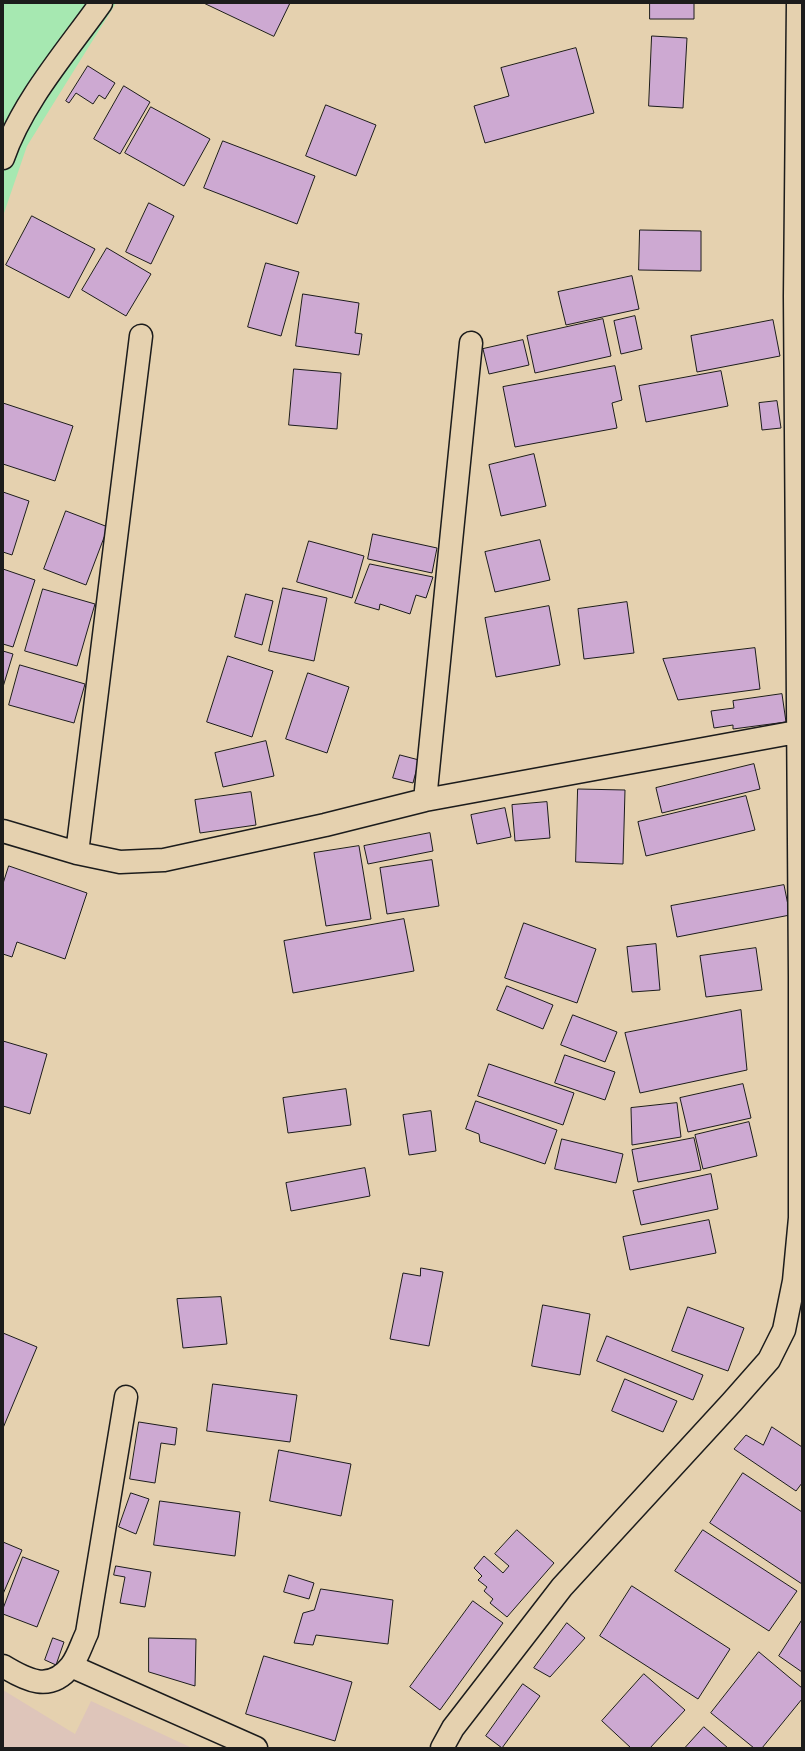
<!DOCTYPE html>
<html>
<head>
<meta charset="utf-8">
<style>
	body { margin:0 }
	#map { position:relative; width:805px; height:1751px; overflow:hidden; background:#e5d1af; font-family:"Balsamiq Sans",sans-serif }
	canvas { display:block }
	.frame { position:absolute; inset:0; border:4px solid #1c1c1c; pointer-events:none }
</style>
</head>
<body>
<div id="map">
<canvas width="805" height="1751"></canvas>
<div class="frame"></div>
</div>
<script>
const ctx = document.querySelector('canvas').getContext('2d');
ctx.lineJoin = 'round';
function fillPath(path, color) {
  ctx.fillStyle = color;
  ctx.fill(path, 'evenodd');
}
function strokePath(path, color, width, dash) {
  ctx.strokeStyle = color;
  ctx.lineWidth = width;
  ctx.lineCap = dash ? 'butt' : 'round';
  ctx.setLineDash(dash || []);
  ctx.stroke(path);
}
fillPath(new Path2D(`
	M3,1690l72,44 16,-33 101,47h-189z`), '#dec5ba');
fillPath(new Path2D(`
	M3,3h113l-89,143 -24,70z`), '#a6e8b1');
const building = new Path2D(`
	M204,3h86l-16,33z
	M650,3h44v16h-44z
	M652,36l35,2 -4,70 -34,-2z
	M576,48l18,65 -109,30 -11,-37 35,-10 -8,-28z
	M88,66l27,17 -10,16 -6,-4 -6,9 -17,-11 -7,10 -3,-2z
	M124,86l26,16 -30,52 -26,-15z
	M326,105l50,20 -20,51 -50,-20z
	M151,107l59,32 -26,47 -59,-33z
	M223,141l92,35 -18,48 -93,-36z
	M149,203l25,13 -23,48 -25,-12z
	M32,216l63,33 -26,49 -63,-33z
	M640,230l61,1v40l-62,-1z
	M107,248l44,26 -25,42 -44,-26z
	M266,263l33,9 -18,64 -33,-9z
	M632,276l7,33 -73,16 -8,-33z
	M303,294l56,9 -4,30 7,1 -3,21 -63,-9z
	M635,316l7,33 -21,5 -7,-33z
	M603,319l8,37 -76,17 -8,-37z
	M773,320l7,36 -83,16 -6,-36z
	M523,340l6,25 -40,9 -6,-25z
	M615,366l7,34 -10,3 5,25 -102,19 -12,-60z
	M294,369l47,4 -4,56 -48,-4z
	M721,371l7,35 -82,16 -7,-36z
	M777,401l4,27 -19,2 -3,-27z
	M3,403l70,23 -18,55 -52,-17z
	M534,454l12,52 -45,10 -12,-51z
	M3,492l26,9 -17,54 -9,-3z
	M66,511l42,16 -22,58 -42,-16z
	M373,534l64,14 -5,25 -64,-14z
	M540,540l10,40 -55,12 -10,-40z
	M309,541l55,15 -12,42 -55,-16z
	M370,564l63,13 -7,21 -10,-3 -6,19 -30,-10 -1,6 -24,-7z
	M3,569l32,11 -22,67 -10,-3z
	M283,588l44,10 -13,63 -45,-10z
	M43,589l52,15 -18,62 -52,-15z
	M246,594l27,7 -11,44 -27,-8z
	M627,602l7,51 -50,6 -6,-50z
	M549,606l11,59 -64,12 -11,-59z
	M755,648l5,41 -82,11 -15,-41z
	M3,651l10,3 -10,33z
	M228,656l45,15 -21,66 -45,-15z
	M20,665l65,19 -11,39 -65,-18z
	M308,673l41,14 -22,66 -41,-14z
	M782,694l4,28 -53,7v-4l-19,3 -3,-17 23,-3 -1,-7z
	M266,741l8,35 -51,11 -8,-34z
	M400,755l19,5 -6,23 -20,-5z
	M754,764l6,25 -98,24 -6,-25z
	M578,789l47,1 -2,74 -47,-2z
	M251,792l5,33 -56,8 -5,-33z
	M746,796l9,34 -109,26 -8,-34z
	M547,802l3,36 -35,3 -3,-36z
	M505,808l6,29 -34,7 -6,-29z
	M430,833l3,18 -65,13 -4,-18z
	M359,846l12,73 -45,7 -12,-73z
	M432,860l7,46 -52,8 -7,-46z
	M9,866l78,27 -22,66 -48,-17 -5,15 -9,-3v-70z
	M784,885l6,30 -113,22 -6,-31z
	M404,919l10,52 -121,22 -9,-52z
	M524,923l72,26 -19,54 -72,-25z
	M656,944l4,46 -28,2 -5,-45z
	M756,948l6,42 -56,7 -6,-41z
	M507,986l46,19 -10,24 -46,-19z
	M741,1010l6,60 -107,23 -15,-60z
	M573,1015l44,17 -12,30 -44,-17z
	M3,1041l44,13 -17,60 -27,-8z
	M565,1055l50,17 -10,28 -50,-17z
	M489,1064l85,29 -11,32 -85,-29z
	M743,1084l8,34 -63,14 -8,-34z
	M346,1089l5,36 -63,8 -5,-35z
	M476,1101l81,29 -12,34 -65,-22 -1,-8 -13,-5z
	M677,1103l4,34 -49,8 -1,-37z
	M431,1111l5,40 -27,4 -6,-40z
	M749,1122l8,34 -54,13 -8,-34z
	M694,1138l7,32 -63,12 -6,-32z
	M562,1139l61,15 -7,29 -61,-14z
	M365,1168l5,28 -79,15 -5,-28z
	M711,1174l7,35 -77,16 -8,-34z
	M709,1220l7,33 -86,17 -7,-33z
	M421,1268l22,4 -14,74 -39,-7 13,-66 17,3z
	M221,1297l6,47 -44,4 -6,-49z
	M543,1305l47,9 -10,61 -48,-9z
	M688,1307l56,21 -16,43 -56,-20z
	M3,1333l34,14 -34,81z
	M607,1336l96,39 -10,25 -96,-39z
	M625,1379l52,22 -14,31 -51,-21z
	M213,1384l84,11 -7,47 -83,-11z
	M139,1422l38,6 -2,17 -14,-2 -6,40 -25,-4z
	M772,1427l30,20v36l-6,8 -62,-42 12,-14 17,10z
	M279,1450l72,14 -10,52 -71,-15z
	M743,1473l59,39v72l-92,-61z
	M131,1493l18,6 -13,35 -17,-7z
	M160,1501l80,11 -5,44 -81,-11z
	M517,1530l37,33 -47,54 -17,-14 3,-4 -9,-8 3,-4 -9,-7 4,-4 -8,-8 10,-12 19,17 6,-7 -14,-12z
	M703,1530l94,61 -28,40 -94,-60z
	M3,1542l19,8 -19,44z
	M23,1557l36,14 -22,56 -34,-13v-5z
	M116,1566l35,6 -6,35 -25,-4 5,-26 -11,-2z
	M289,1575l25,8 -5,16 -25,-7z
	M632,1586l98,63 -32,50 -98,-63z
	M321,1589l72,11 -5,44 -72,-9 -3,10 -19,-2 9,-30 11,-3z
	M473,1601l30,22 -63,87 -30,-23z
	M802,1620v52l-23,-16z
	M567,1623l18,15 -35,39 -16,-9z
	M53,1638l11,4 -8,23 -11,-5z
	M149,1638l47,1 -1,47 -46,-14z
	M759,1652l43,36v11l-40,49h-8l-43,-35z
	M264,1656l88,26 -17,59 -89,-27z
	M644,1674l41,36 -35,38h-19l-29,-27z
	M523,1684l17,12 -38,52 -16,-12z
	M704,1727l24,21h-43z`);
fillPath(building, '#cda9d2');
strokePath(building, '#1c1c1c', 1);
const minor = new Path2D(`
	M3,158c19,-56 64,-107 98,-155
	M425,800l46,-457
	M3,831l74,22 43,9 44,-2 161,-35 100,-25 377,-69
	M77,853l64,-517
	M3,1666c23,14 47,27 68,0 7,-9 11,-23 16,-33l39,-236
	M71,1666l185,82
	M442,1748l11,-20 109,-141 170,-185 37,-42 15,-30 10,-49 6,-63v-241l-5,-681 3,-293`);
strokePath(minor, '#1c1c1c', 25);
strokePath(minor, '#e5d1af', 22);
</script>
</body>
</html>
